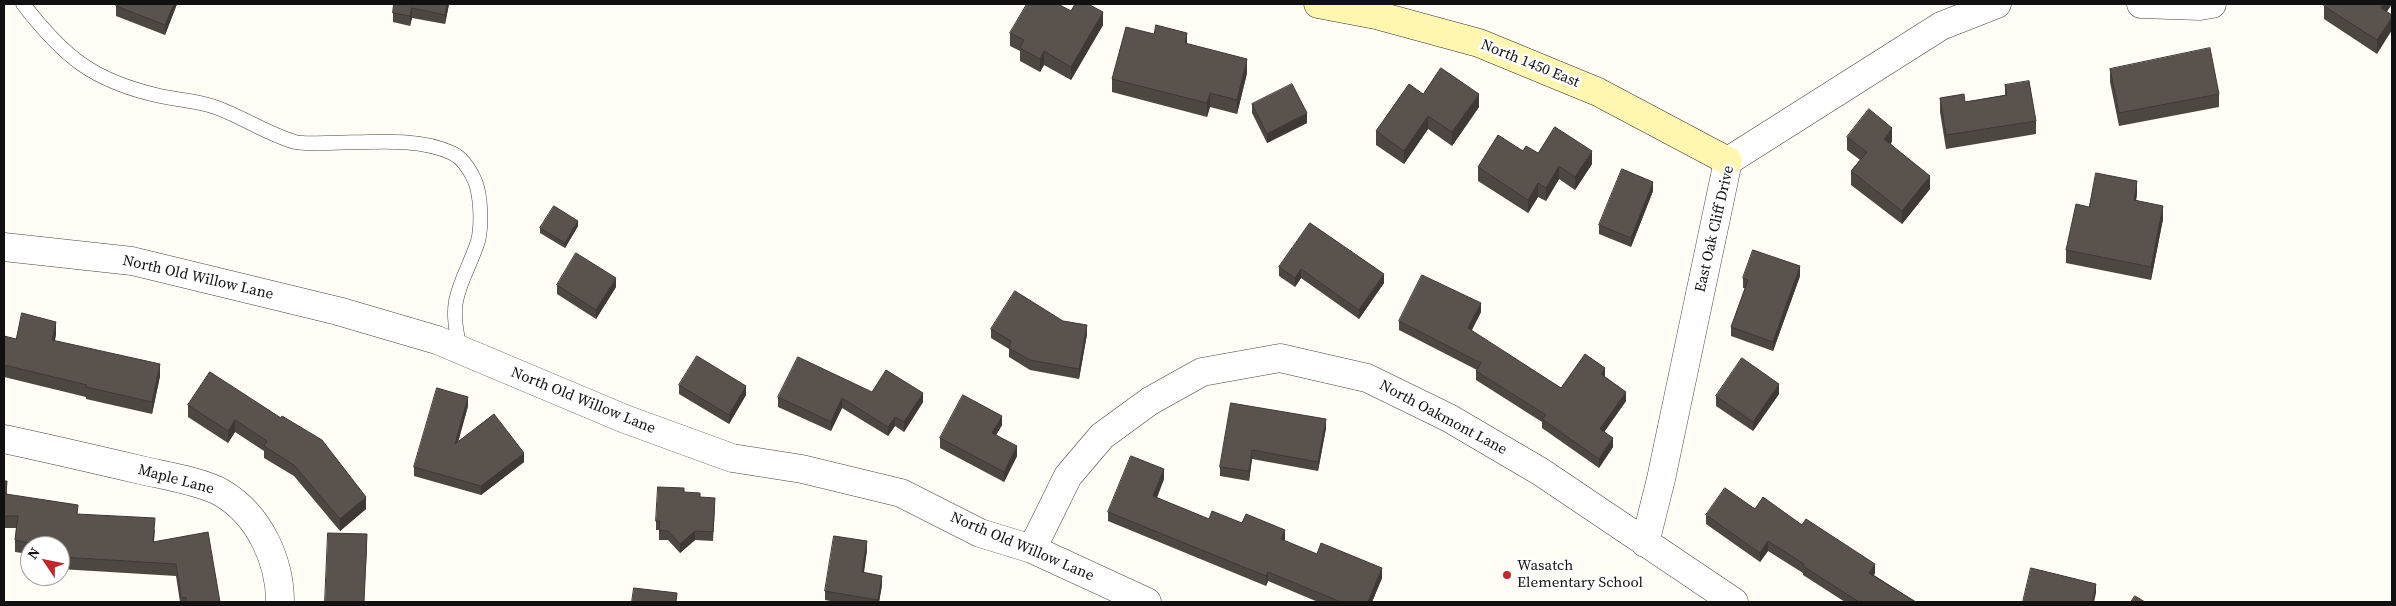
<!DOCTYPE html>
<html>
<head>
<meta charset="utf-8">
<style>
	body { margin:0 }
	#map { position:relative; width:2396px; height:606px; overflow:hidden; background:#fffdf5; font-family:"Source Serif 4",serif }
	canvas { display:block }
	.frame { position:absolute; inset:0; border:5px solid #111; pointer-events:none }
	.north { position:absolute; left:20px; top:536px; width:50px; height:50px; box-sizing:border-box; background:#fff; border:1px solid #a0a0a0; border-radius:50%; rotate:304deg; font-size:14px; font-weight:700; line-height:20px; text-align:center; color:#111 }
	.north::after { content:''; display:block; margin:auto; width:18px; height:22px; background:#c4262e; clip-path:polygon(50% 0,100% 100%,50% 72%,0 100%) }
</style>
</head>
<body>
<div id="map">
<canvas width="2396" height="606"></canvas>
<div class="frame"></div>
<div class="north">N</div>
</div>
<script>
const ctx = document.querySelector('canvas').getContext('2d');
ctx.lineJoin = 'round';
function strokePath(path, color, width, dash) {
  ctx.strokeStyle = color;
  ctx.lineWidth = width;
  ctx.lineCap = dash ? 'butt' : 'round';
  ctx.setLineDash(dash || []);
  ctx.stroke(path);
}
function fillPath(path, color) {
  ctx.fillStyle = color;
  ctx.fill(path, 'evenodd');
}
function label(font, color, halo, rows, align = 'center') {
  ctx.font = font + ' "Source Serif 4",serif';
  ctx.lineWidth = 5;
  ctx.setLineDash([]);
  ctx.textBaseline = 'middle';
  ctx.strokeStyle = halo;
  ctx.fillStyle = color;
  for (const [text, x, y, turn = 0] of rows) {
    ctx.save();
    ctx.translate(x, y);
    ctx.rotate((+turn || 0) * Math.PI / 180);
    ctx.textAlign = isNaN(turn) ? turn : align;
    if (halo) ctx.strokeText(text, 0, 0);
    ctx.fillText(text, 0, 0);
    ctx.restore();
  }
}
const lane = new Path2D(`
	M23,4c41,53 70,77 137,92 18,4 38,5 55,11 28,10 52,27 80,35 9,2 20,1 30,1 39,0 91,-7 127,10 11,5 18,17 23,28 6,15 7,44 3,60 -6,20 -18,39 -22,60 -3,16 1,33 4,49`);
const street = new Path2D(`
	M2141,4l59,2 12,-2
	M4,247l128,14 206,50 99,29 188,79 107,39 70,11 99,24 79,40 52,16 115,53
	M4,439c47,10 94,21 141,32 22,5 58,11 77,22 37,22 58,67 58,109
	M1645,543l16,-64 67,-318 213,-135 56,-22
	M1032,549l36,-73 34,-40 48,-35 52,-29 78,-14 87,20 82,40 92,54 193,130`);
const secondary = new Path2D(`
	M1318,4l58,11 103,28 119,49 130,69`);
strokePath(lane, '#444', 15);
strokePath(street, '#444', 29);
strokePath(secondary, '#333', 29);
strokePath(lane, '#fff', 14);
strokePath(street, '#fff', 28);
strokePath(secondary, '#fff6b0', 28);
fillPath(new Path2D(`
	M177,4l-12,31 -49,-19v-10z
	M394,4h55l-4,20 -33,-6 -2,8 -17,-4v-9z
	M2324,6l63,5 -10,43 -53,-35z
	M1071,11l32,14 -32,55 -27,-15 -4,7 -20,-11v-10l-10,-5v-13z
	M1187,44l60,29 -10,41 -27,-7 -3,10 -95,-25v-13z
	M2110,69l109,25v13l-100,19 -9,-44z
	M2005,85l31,36v13l-90,15 -6,-37v-14l25,4 40,-7z
	M1423,94l56,13 -27,39 -24,-17 -24,35 -28,-19v-14z
	M1252,104l55,19 -40,20 -15,-30z
	M1847,137l45,4 -1,3 39,45 -28,35 -51,-39v-14l9,-11 -13,-10z
	M1523,151l15,2 54,11 -17,26 -16,-11 -13,22 -8,-4 -10,16 -50,-32v-14z
	M1653,191l-22,56 -32,-13v-9z
	M2137,194l-1,6 27,19 -12,61 -85,-17v-13l23,-43z
	M1310,223l74,60 -25,36 -58,-41 -6,9 -16,-11v-9z
	M578,226l-13,22 -25,-15v-5z
	M1800,276l-27,75 -42,-15v-9l14,-39h-2v-10z
	M557,285l59,2 -20,32 -39,-25z
	M1481,312l-10,19 90,57 44,-11 21,24 -22,31 9,15 -14,21 -57,-40v-6l-66,-42v-9l1,-1 -78,-40v-9z
	M1063,321l24,13 -8,45 -49,-9 -21,-13v-8l-18,-11v-9z
	M56,334l-1,7 105,35 -8,38 -66,-15v-2l-82,-20v-41l12,3z
	M210,372l156,137 -26,22 -46,-55 -30,-18v-7l-29,-19 -7,11 -40,-26v-12z
	M679,385l67,10 -17,29 -50,-30z
	M872,392l51,10 -19,30 -9,-6 -7,10 -46,-28 -11,23 -53,-24v-10z
	M1779,394l-26,37 -37,-25v-10z
	M1231,403l95,25 -8,43 -66,-12 -3,22 -29,-5v-9z
	M468,406l-10,36 66,20 -43,33 -67,-19v-9z
	M1002,425l-6,10 21,21 -13,26 -64,-34v-10z
	M1164,479l-7,19 52,21 33,4 43,16 -1,2 33,13 65,24 -10,24h-54l-50,-21 -2,5 -158,-65v-9z
	M4,481l3,13 71,20 77,16 -1,12 66,60h-40l-4,-26 -116,-7v-23h-30v20h-1v-12l-14,-2v-12l1,-12h-12z
	M700,497l15,10 -2,34 -18,-1 -15,13 -12,-13h-9v-10h-3v-9z
	M1755,509l47,16 73,48 -1,2 42,27h-71l-42,-27v-2l-35,-22 -8,11 -54,-38v-9z
	M867,550l-3,23 18,12 -3,17h-43l-11,-2v-9z`), '#4d4742');
fillPath(new Path2D(`
	M174,4h3l-12,31v-10z
	M447,4h2l-4,20v-9z
	M2383,4h9l-11,17v-13z
	M412,8v10l-2,8v-10z
	M1103,12v13l-32,55v-13z
	M2392,17v13l-15,24v-14z
	M1187,33v13l-2,-3z
	M1044,51v14l-4,7v-13z
	M1247,59v14l-10,41v-14z
	M1210,93v14l-3,10v-14z
	M1479,94v13l-27,39v-14z
	M1307,113v10l-40,20v-9z
	M1428,116v13l-24,35v-13z
	M1892,128v13l-8,11v-13z
	M1592,151v13l-17,26v-13z
	M1559,166v13l-13,22v-13z
	M1930,176v13l-28,35v-13z
	M2137,181v13l-3,19v-13z
	M1653,182v9l-22,56v-9z
	M1538,183v14l-10,16v-13z
	M2163,206v13l-12,61v-13z
	M578,221v5l-13,22v-5z
	M1800,266v10l-27,75v-9z
	M1301,269v9l-6,9v-9z
	M1384,274v9l-25,36v-9z
	M616,278v9l-20,32v-9z
	M1481,303v9l-13,26v-10z
	M56,322v12l-4,18v-12z
	M1087,325v9l-8,45v-10z
	M160,364v12l-8,38v-12z
	M1605,368v9l-4,-3z
	M1779,384v10l-26,37v-9z
	M746,386v9l-17,29v-9z
	M1626,392v9l-26,37v-9z
	M923,393v9l-19,30v-10z
	M468,397v9l-13,47v-9z
	M842,398v10l-11,23v-9z
	M1002,416v9l-10,17v-9z
	M895,417v9l-7,10v-9z
	M1326,419v9l-8,43v-9z
	M235,420v12l-7,11v-12z
	M1613,438v9l-14,21v-9z
	M1017,446v10l-13,26v-10z
	M1252,450v9l-3,22v-10z
	M524,453v9l-43,33v-9z
	M1164,469v10l-11,27v-10z
	M366,497v12l-26,22v-12z
	M1285,530v9l-4,10v-10z
	M695,531v9l-15,13v-9z
	M367,534v14l-3,54z
	M867,541v9l-5,32v-10z
	M1768,541v10l-8,11v-9z
	M1875,564v9l-6,9v-9z
	M1382,568v10l-10,24h-4z
	M1268,572v9l-2,5v-10z
	M882,576v9l-3,17h-1z
	M2096,584v9l-2,9h-2z`), '#3f3936');
const building = new Path2D(`
	M117,4h57l-9,21 -49,-19z
	M394,4h53l-2,11 -33,-7 -2,8 -17,-3z
	M1027,4h31l13,7 4,-7h13l15,8 -32,55 -27,-16 -4,8 -20,-11 4,-8 -14,-7z
	M2325,4h58l-2,4 11,7v2l-15,23 -53,-34z
	M1156,25l31,8 -2,10 62,16 -10,41 -27,-7 -3,10 -95,-24 14,-52 28,7z
	M2210,48l9,46 -100,19 -9,-44z
	M1441,68l38,26 -27,38 -24,-16 -24,35 -28,-20 33,-47 14,10z
	M2029,81l7,40 -90,14 -6,-37 24,-4 1,8 42,-7 -2,-10z
	M1292,84l15,29 -40,21 -15,-30z
	M1869,109l23,19 -8,11 46,37 -28,35 -51,-40 16,-19 -20,-15z
	M1555,127l37,24 -17,26 -16,-11 -13,22 -8,-5 -10,17 -50,-33 20,-32 25,16 3,-5 12,7z
	M1622,169l31,13 -22,56 -32,-13z
	M2096,173l41,8 -3,19 29,6 -12,61 -85,-17 10,-46 13,3z
	M554,206l24,15 -13,22 -25,-15z
	M1310,223l74,51 -25,36 -58,-41 -6,9 -16,-11z
	M1753,250l47,16 -27,76 -42,-15 17,-47 -5,-2z
	M576,253l40,25 -20,32 -39,-25z
	M1422,275l59,28 -13,25 93,60 24,-34 20,14 -4,6 25,18 -26,37 13,9 -14,21 -57,-40 4,-4 -70,-44 5,-8 -82,-42z
	M1015,291l48,30 24,4 -8,44 -49,-9 -21,-12 2,-7 -20,-12z
	M22,313l34,9 -4,18 108,24 -8,38 -66,-15 1,-2 -83,-20v-29l12,3z
	M697,356l49,30 -17,29 -50,-30z
	M798,357l74,35 14,-22 37,23 -19,29 -9,-5 -7,10 -46,-29 -11,24 -53,-25z
	M1742,358l37,26 -26,38 -37,-26z
	M210,372l71,46 1,-2 40,24 44,57 -26,22 -46,-54 -30,-19 3,-5 -32,-21 -7,11 -40,-26z
	M437,388l31,9 -13,47 39,-30 30,39 -43,33 -67,-19z
	M963,395l39,21 -10,17 25,13 -13,26 -64,-34z
	M1231,403l95,16 -8,43 -66,-12 -3,21 -29,-4z
	M1131,456l33,13 -11,27 56,23 3,-8 30,12 4,-9 39,16 -4,9 36,15 4,-11 61,25 -14,34h-27l-73,-30 -2,4 -158,-64z
	M4,481h3l-1,13 72,11 -1,9 78,4 -2,24 55,-10 12,70h-34v-5l-5,1 -5,-34 -116,-7v-11h-30v8h-1l1,-11 -15,-3 3,-24h-14z
	M658,487l26,1v4l16,1v4l15,1 -2,34 -18,-1 -15,13 -12,-13 -9,-1 1,-9h-4z
	M1725,488l30,21 8,-12 39,28 4,-6 69,45 -6,9 47,29h-57l-56,-36 1,-2 -36,-23 -8,12 -54,-38z
	M328,533l39,1 -3,68h-39z
	M834,536l33,5 -5,31 20,4 -4,24 -53,-9z
	M2031,568l65,16 -4,18h-69z
	M634,588l43,5 -1,9h-44z
	M2135,596l10,6h-14z`);
fillPath(building, '#5a524d');
strokePath(building, '#3f3936', 1);
for (const [x, y, r, color] of [
	[1507,575,5,"#c4262e"]
]) {
  const dot = new Path2D();
  dot.arc(x, y, r, 0, 2 * Math.PI);
  ctx.fillStyle = color;
  ctx.fill(dot);
  strokePath(dot, '#fff', 2);
}
label('15px', '#111', '#fff', [
	["North 1450 East",1530,64,22],
	["East Oak Cliff Drive",1715,229,-77],
	["North Old Willow Lane",198,278,13],
	["North Old Willow Lane",583,401,22],
	["North Oakmont Lane",1443,418,28],
	["Maple Lane",176,480,15],
	["North Old Willow Lane",1022,547,23]
]);
label('15px', '#111', '#fff', [
	["Wasatch",1517,566],
	["Elementary School",1517,583]
], 'left');
</script>
</body>
</html>
